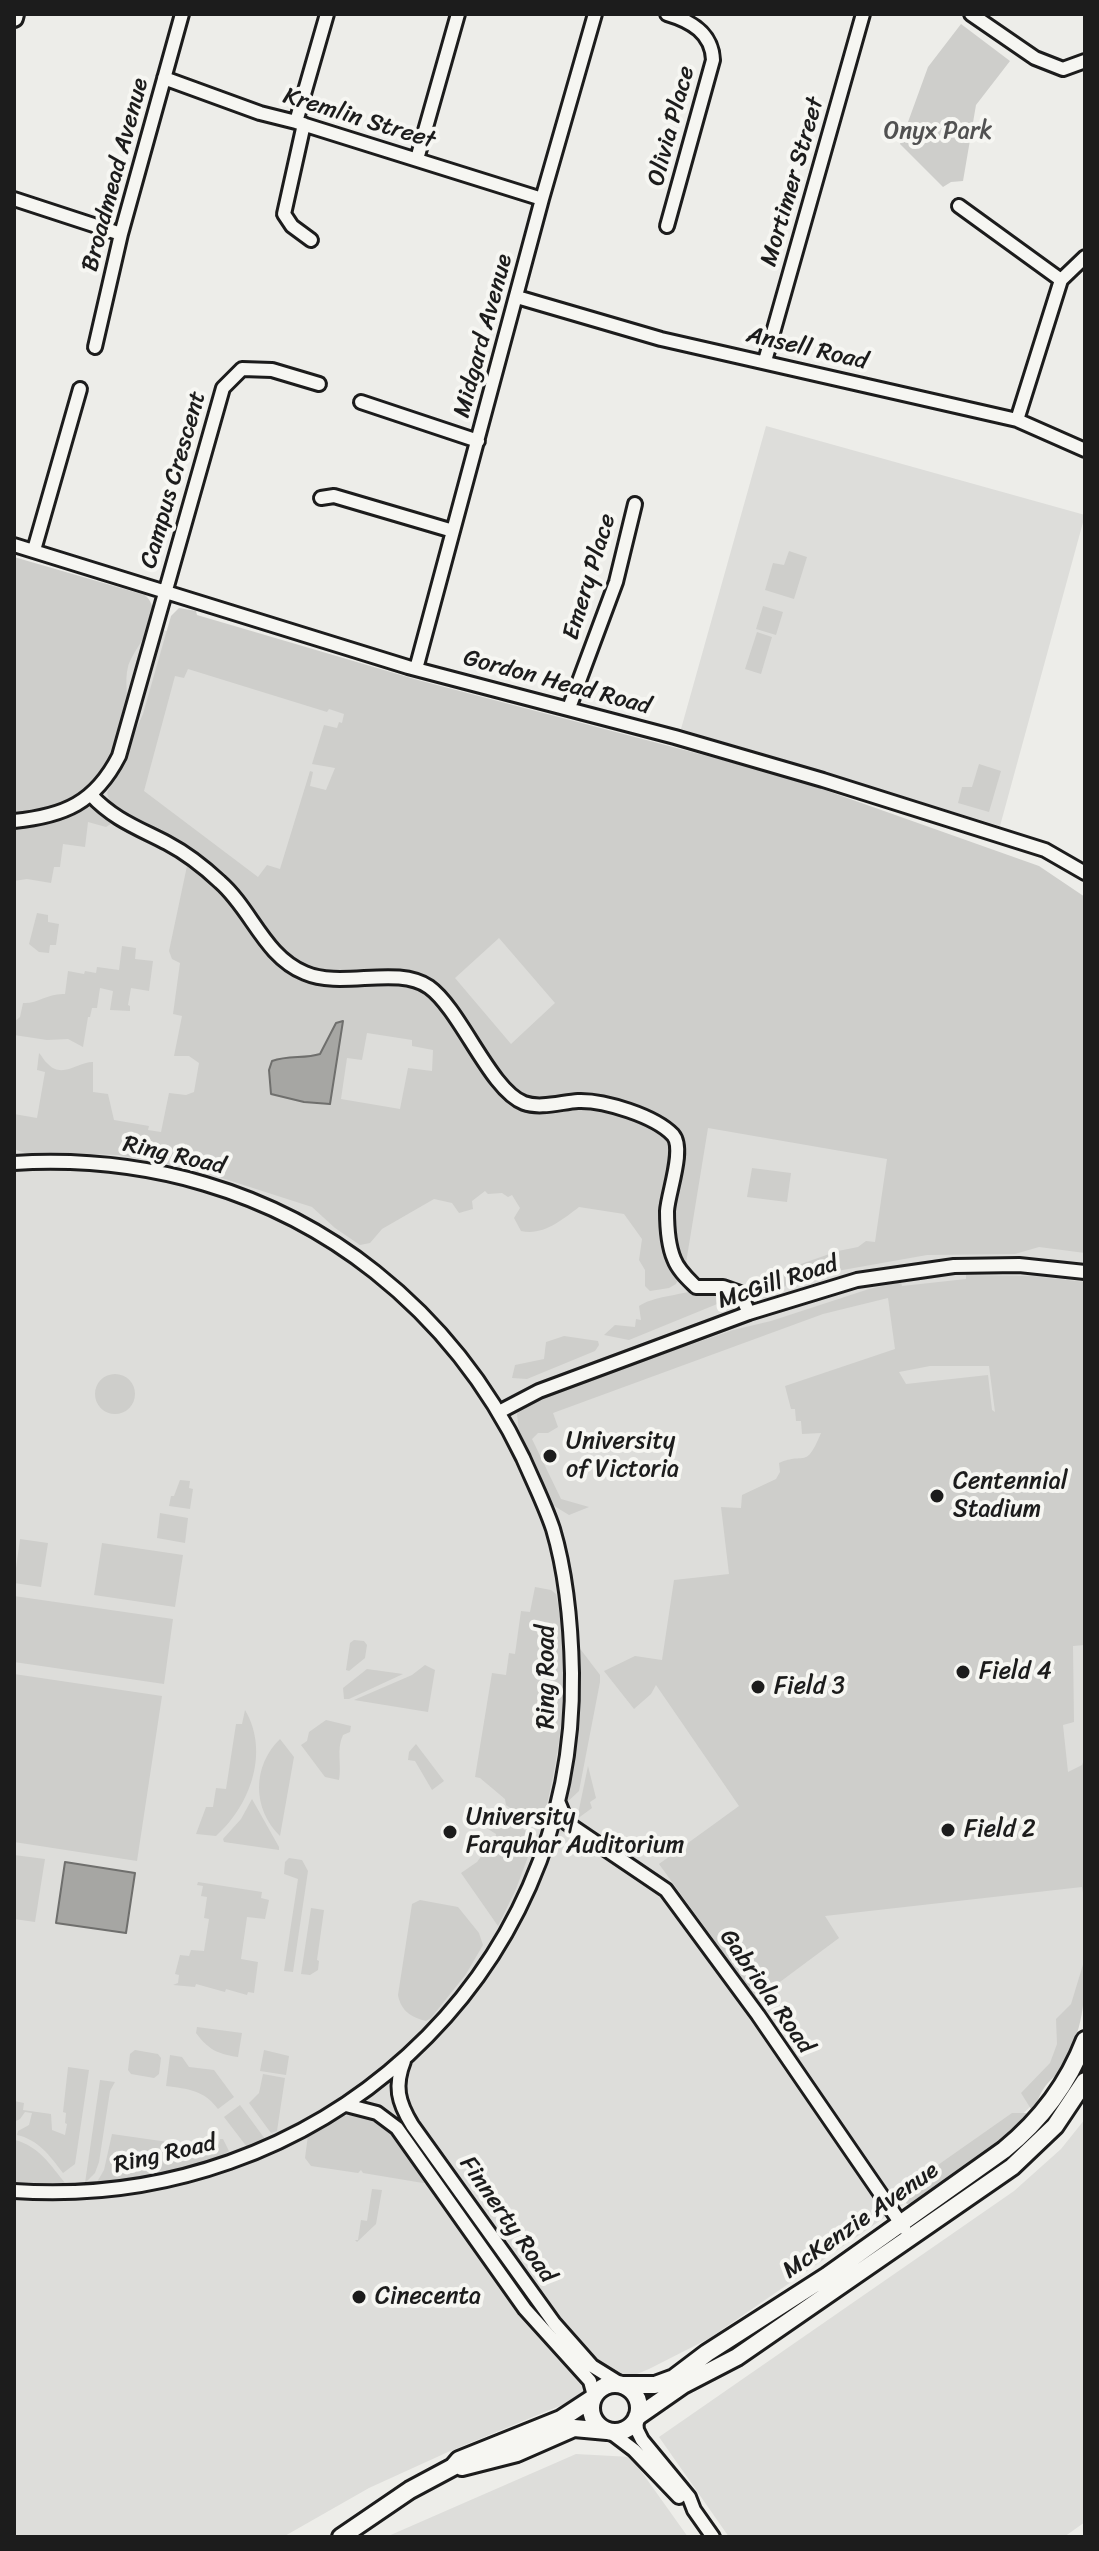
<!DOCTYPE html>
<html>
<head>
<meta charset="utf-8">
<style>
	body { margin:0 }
	#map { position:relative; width:1099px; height:2551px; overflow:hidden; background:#edede9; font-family:Sriracha,sans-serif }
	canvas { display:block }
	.frame { position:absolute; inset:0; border:16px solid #1c1c1c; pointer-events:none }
</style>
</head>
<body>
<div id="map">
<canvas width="1099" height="2551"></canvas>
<div class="frame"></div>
</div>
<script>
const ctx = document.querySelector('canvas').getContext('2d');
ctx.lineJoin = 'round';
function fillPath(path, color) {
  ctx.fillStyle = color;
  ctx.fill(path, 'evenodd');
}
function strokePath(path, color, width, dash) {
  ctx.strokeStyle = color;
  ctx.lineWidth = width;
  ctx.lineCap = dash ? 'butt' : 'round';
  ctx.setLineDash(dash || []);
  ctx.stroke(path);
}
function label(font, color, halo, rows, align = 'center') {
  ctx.font = font + ' Sriracha,sans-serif';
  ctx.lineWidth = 8;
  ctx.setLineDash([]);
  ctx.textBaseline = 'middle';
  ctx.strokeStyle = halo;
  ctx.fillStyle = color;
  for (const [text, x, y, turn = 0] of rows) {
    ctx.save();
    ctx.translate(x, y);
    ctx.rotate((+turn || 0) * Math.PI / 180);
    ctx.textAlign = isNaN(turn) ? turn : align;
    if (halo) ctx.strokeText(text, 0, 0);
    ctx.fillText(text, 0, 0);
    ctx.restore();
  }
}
fillPath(new Path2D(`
	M766,426l319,89 -85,311 -319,-97z
	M14,584l1012,311 59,31v1060l-26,79 -28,41 -40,38 -281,194 -61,31 -201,83 -79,36 -86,49h-269z
	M1085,2119v403l-21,15h-335l-70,-100 355,-246 47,-42z
	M576,2454l55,3 57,80h-302z`), '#ddddda');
fillPath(new Path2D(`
	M961,24l49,37 -34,44 -13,76 -12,1 -8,5 -43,-43 28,-77z
	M789,551l18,6 -13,42 -29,-9 8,-27 11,2z
	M14,557l131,38c23,21 -11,51 -17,72 -4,15 1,29 -2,43 -4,16 -7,34 -14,48 -10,24 -19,20 -21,51l10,4 11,10 -6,4 -18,-5 -3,25 -22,-3 -3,23h-6l-3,16 -24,-4 -13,2z
	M763,606l20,6 -7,23 -20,-6z
	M179,608l17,3 1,4 221,65 373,98 248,88 46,31v356l-46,-6 -24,7 -88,1 -90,16 -87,26 -2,-10 10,-8 80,-28 20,-4 8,-6 9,1 12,-83 -179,-31 -22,135 -10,21 -7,4 -19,3 -5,-5v-16l-6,-10 3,-21 -18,-25 -45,-7c-17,13 -36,29 -58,24l-7,-13 6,-10 -8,-13 -4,2 -6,-4 -14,1 -3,-3 -13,10 1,8 -14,4 -7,-10 -18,-4 -52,30 -12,14 -10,2 -25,-17 -23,-21 -115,-37 -79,-15 -54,-2 -33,2 -17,-6v-35l23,4 8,-46 -8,-2 2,-17c3,3 5,8 9,11 14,15 30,-2 45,-2v30l15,2 6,26 35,6 -1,4 13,2 8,-39 17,2 8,-3 5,-29 -10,-7h-15l8,-40 -9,-2 7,-51 -8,-4 -3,-8 18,-85 7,-14 -68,-34 -15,-12 -4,-13 36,-79 28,-98zM188,669l139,43 2,-3 15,5 -2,9 -3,-1 -2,6 -13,-3 -12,39 23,4 -9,22 -16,-4 3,-14 -3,-1 -30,98 -13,-4 -9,12 -114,-86 31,-115 9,2zM499,938l56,65 -44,41 -56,-66zM367,1033l45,7v6l21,4 -1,21 -24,-3 -8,41 -59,-10 6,-41 15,2z
	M757,632l15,5 -11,37 -16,-5z
	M979,764l22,7 -12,41 -31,-9 4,-16h10z
	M37,913l11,2v7l11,2 -3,21h-6l-1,8 -10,-1 -10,-8z
	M122,946l14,2 -1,11 18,2 -4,30 -18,-3 -3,17 2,1v5l-20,-1 3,-19 -13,-3 -3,20h-5l-2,9h-2l-5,30 -15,-8 -21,1 -33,-5v-13l6,-5 3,-14c15,1 24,-10 42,-9l3,-23 16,3 1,-3 11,2 1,-6 22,3z
	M752,1168l39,5 -4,29 -40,-5z
	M966,1275l67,1 52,6v363l-12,1 1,76 -11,3 5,47 14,-7 3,-8v146l-3,-16 -257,29 14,22 -82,61 -98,-135 80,-58 -83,-121 -5,9 -17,15 -30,-38 31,-15 27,4 12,-80 55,-6 -8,-67 20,1 1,-13 34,-16 4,-7 -1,-9c27,-12 26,8 42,-30l-19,1 -1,-13h-5l-1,-12h-4l-6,-23 110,-37 -7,-51 -65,16 -270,99 5,14 -10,6h-10l-6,6 29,60 28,8 -20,8 -18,-11 -32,-73 -2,-17 7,-10 12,-6 197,-68 38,-9 98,-32 32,-7 1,4 64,-7zM930,1366h59l6,46 -3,-2 -4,-35 -82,9 -7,-12z
	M697,1290l25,2 5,8 -98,40 -25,-5 11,-10 20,2 1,-8 5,1 -2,-14c13,-9 40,-11 58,-16z
	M564,1336l34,5 1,4 -4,6 -68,28 -15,-1 3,-13 29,-6 2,-17z
	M95 1394a20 20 0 1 1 40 0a20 20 0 1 1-40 0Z
	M180,1480l10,1 -1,7 4,1 -3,20 -21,-3 2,-10h3z
	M160,1513l28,5 -3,25 -28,-5z
	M20,1539l28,4 -7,44 -27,-4z
	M102,1543l81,12 -8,52 -81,-12z
	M535,1587l16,3 5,4c16,74 6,154 -13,226l-5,4 -7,-1 -25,-18 -1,-6 -25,-21 -5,-1 17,-104 14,2 3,-22 6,1 6,-43 9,1z
	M14,1596l159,23 -9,65 -150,-22z
	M354,1640l10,1 3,4 -2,13 -16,13 -3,-1 4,-27z
	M578,1646l22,29v7l-21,109 -15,14 12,-69z
	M425,1665l10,5 -7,42 -74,-12 58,-25z
	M367,1669l36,5 -54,25h-5l-1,-11z
	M14,1674l148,22 -25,165 -123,-19z
	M245,1710c25,42 5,96 -29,126l-20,-2 10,-27h7l3,-19 10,1 10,-65h6z
	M326,1720l25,6 -1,6 -7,3c-7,15 -1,29 -4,45l-14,-3 -24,-32 6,-4 2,-9z
	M280,1739l14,18 -14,79c-28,-27 -28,-70 0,-97z
	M416,1744l28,37 -12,9 -17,-29 -7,-1 1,-8z
	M588,1766l8,32 -6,4 2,6 -15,11z
	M252,1799l27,48v3l-55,-8 -1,-3 18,-20z
	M501,1812l34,26 -19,51 -18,37 -37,-53 16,-11 8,-11 5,1 4,-4 2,-14 -8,-5 -2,-4z
	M14,1855l31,4 -10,63 -21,-3z
	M289,1858l13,2 6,11 -15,101 -9,-1 14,-92 -14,-5 1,-12z
	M198,1882l64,10 -1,6 8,2 -4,19 -18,-2 -6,42 17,3 -4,31 -6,-1 -1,3 -21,-6 -1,3 -29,-8 -1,3 -22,-2 5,-2 1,-8 -4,-1 5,-19 9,1 2,-6 13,1 5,-32 -5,-1 3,-21 -6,-1 2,-10 -6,-1z
	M420,1900l38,7 21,26 4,12 -17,29 -35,44 -5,3c-15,-4 -25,-10 -28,-26l14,-91z
	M311,1908l13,2 -7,50 2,1 -1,9 -8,5 -9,-1z
	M1085,1958c0,43 -1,72 -24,110 -4,8 -12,12 -17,20 -5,7 -6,15 -13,21l-10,-16 29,-30 7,-19 -1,-25 15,-15z
	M197,2027l45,6 -4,24c-21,-3 -30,-8 -42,-24z
	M135,2050l23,4 3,4 -2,16 -5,4 -23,-4 -3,-4 2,-16z
	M264,2050l25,6 -3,19 -26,-4z
	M170,2055l12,2 7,10 25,3 20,27 -16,12c-14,-19 -30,-20 -52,-23z
	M68,2067l21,3 -14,94 -12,9c-13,-17 -24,-33 -46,-38l1,-4 11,-6 3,-12 -7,-1 -5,7 -6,3v-21l10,2 -1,7 28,4 1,16 13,5 2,-11 -2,-1 1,-10 -3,-1z
	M263,2074l22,4 -8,53 -6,2 -22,-30 10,-10z
	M100,2080l15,2 -5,9 -11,71 -4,11 -10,10z
	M240,2105l25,34 -18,8 -23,-30z
	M360,2113l29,12 40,56 -6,2 -60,-10 -2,-3 -3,3 -47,-7 -6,-8 3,-23 31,-18z
	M1012,2113h14l4,5 -18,17 -96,68 -9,1 -9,-11z
	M112,2134l105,15 3,-10h3l6,12c-25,19 -100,29 -132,31l7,-12z
	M15,2140c24,6 36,26 51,44l-52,-2z
	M372,2189l10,1 -6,34 -19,18 -2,-2h3l3,-20 6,1z`), '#cececb');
const water = new Path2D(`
	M343,1021l-13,83 -26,-2 -33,-8 -2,-24 3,-9c17,-6 32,-2 48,-7l16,-31z
	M65,1862l70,11 -9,60 -70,-10z`);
fillPath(water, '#a6a6a3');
strokePath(water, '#6f6f6d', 2);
const minor = new Path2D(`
	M667,14c24,7 45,19 46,46l-46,166
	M971,14l64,44 28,11 22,-8
	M164,78l96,35 36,9 246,77
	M296,122l31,-108
	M304,124l-20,90 8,12 19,14
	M417,159l41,-145
	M14,199l107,35
	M959,206l102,74
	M517,297l144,42 356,81 68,30
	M95,347l26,-113 61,-220
	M765,361l98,-347
	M361,402l117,39
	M1017,420l44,-140 24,-23
	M321,498l13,-2 119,35
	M14,545l394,122 267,70 148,43 222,70 40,23
	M34,550l46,-161
	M416,669l126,-470 53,-185
	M569,708l47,-126 19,-78
	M91,795c22,24 47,33 76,48 19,10 37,24 53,39 32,28 44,74 85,91 37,16 92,-8 124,14 32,23 61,103 95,116 16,6 38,-1 54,-2 26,-1 77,15 95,34 12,14 -5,58 -6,76 0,15 1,34 7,48 4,11 14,20 22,28h27l17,6 9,20
	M14,821c50,-5 81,-18 105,-65l104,-368 19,-19 30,1 47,14
	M14,1163c130,-8 258,27 361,109 63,50 113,113 148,186 10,23 22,47 30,71 14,47 18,96 19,144 5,307 -256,539 -558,518
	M499,1412l40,-21 210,-78 108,-33 97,-14 65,-1 66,7
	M558,1801l9,22 99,67 92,125 146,213
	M404,2061c-10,25 -6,41 8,64l142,198 38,43 29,18
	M346,2105l31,8 20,15 128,181 65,72 4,15
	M636,2419l1,11 5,10 47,57 5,13 19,27
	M609,2431l25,19 45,47`);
const major = new Path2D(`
	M14,18l1,-4
	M591 2408a24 24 0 1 1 48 0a24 24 0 1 1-48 0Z
	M623,2385h32l19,-7 33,-25 120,-77 177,-126c37,-30 64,-66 81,-110
	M637,2417l46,-32 54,-28 275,-190 43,-41 30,-45
	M462,2467l55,-14 57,-25 33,3
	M341,2537l69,-47 43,-23 6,-7 102,-41 32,-21`);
strokePath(minor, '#1c1c1c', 18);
strokePath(major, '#1c1c1c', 22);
strokePath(minor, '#f6f6f2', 12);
strokePath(major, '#f6f6f2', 16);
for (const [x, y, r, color] of [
	[550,1456,8,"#1c1c1c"],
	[937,1496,8,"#1c1c1c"],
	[963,1672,8,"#1c1c1c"],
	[758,1687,8,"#1c1c1c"],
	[948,1830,8,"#1c1c1c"],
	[450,1832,8,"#1c1c1c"],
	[359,2297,8,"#1c1c1c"]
]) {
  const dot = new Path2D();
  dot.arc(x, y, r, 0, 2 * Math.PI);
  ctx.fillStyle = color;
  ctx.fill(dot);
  strokePath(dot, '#f6f6f2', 3);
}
label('24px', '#1c1c1c', '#f6f6f2', [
	["Kremlin Street",359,119,17],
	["Olivia Place",672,126,-75],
	["Broadmead Avenue",116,175,-75],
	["Mortimer Street",793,182,-74],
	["Midgard Avenue",484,336,-75],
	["Ansell Road",807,349,13],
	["Campus Crescent",174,480,-74],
	["Emery Place",590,577,-73],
	["Gordon Head Road",557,683,15],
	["Ring Road",174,1156,13],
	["McGill Road",778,1283,-18],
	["Ring Road",547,1677,-90],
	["Gabriola Road",766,1992,55],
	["Ring Road",165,2155,-13],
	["Finnerty Road",507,2220,55],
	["McKenzie Avenue",861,2221,-35]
]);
label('24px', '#515151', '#f6f6f2', [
	["Onyx Park",938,132]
]);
label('24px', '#1c1c1c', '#f6f6f2', [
	["University",566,1442],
	["of Victoria",566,1470],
	["Centennial",953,1482],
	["Stadium",953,1510],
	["Field 4",979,1672],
	["Field 3",774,1687],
	["University",466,1818],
	["Farquhar Auditorium",466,1846],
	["Field 2",964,1830],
	["Cinecenta",375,2297]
], 'left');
</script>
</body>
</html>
